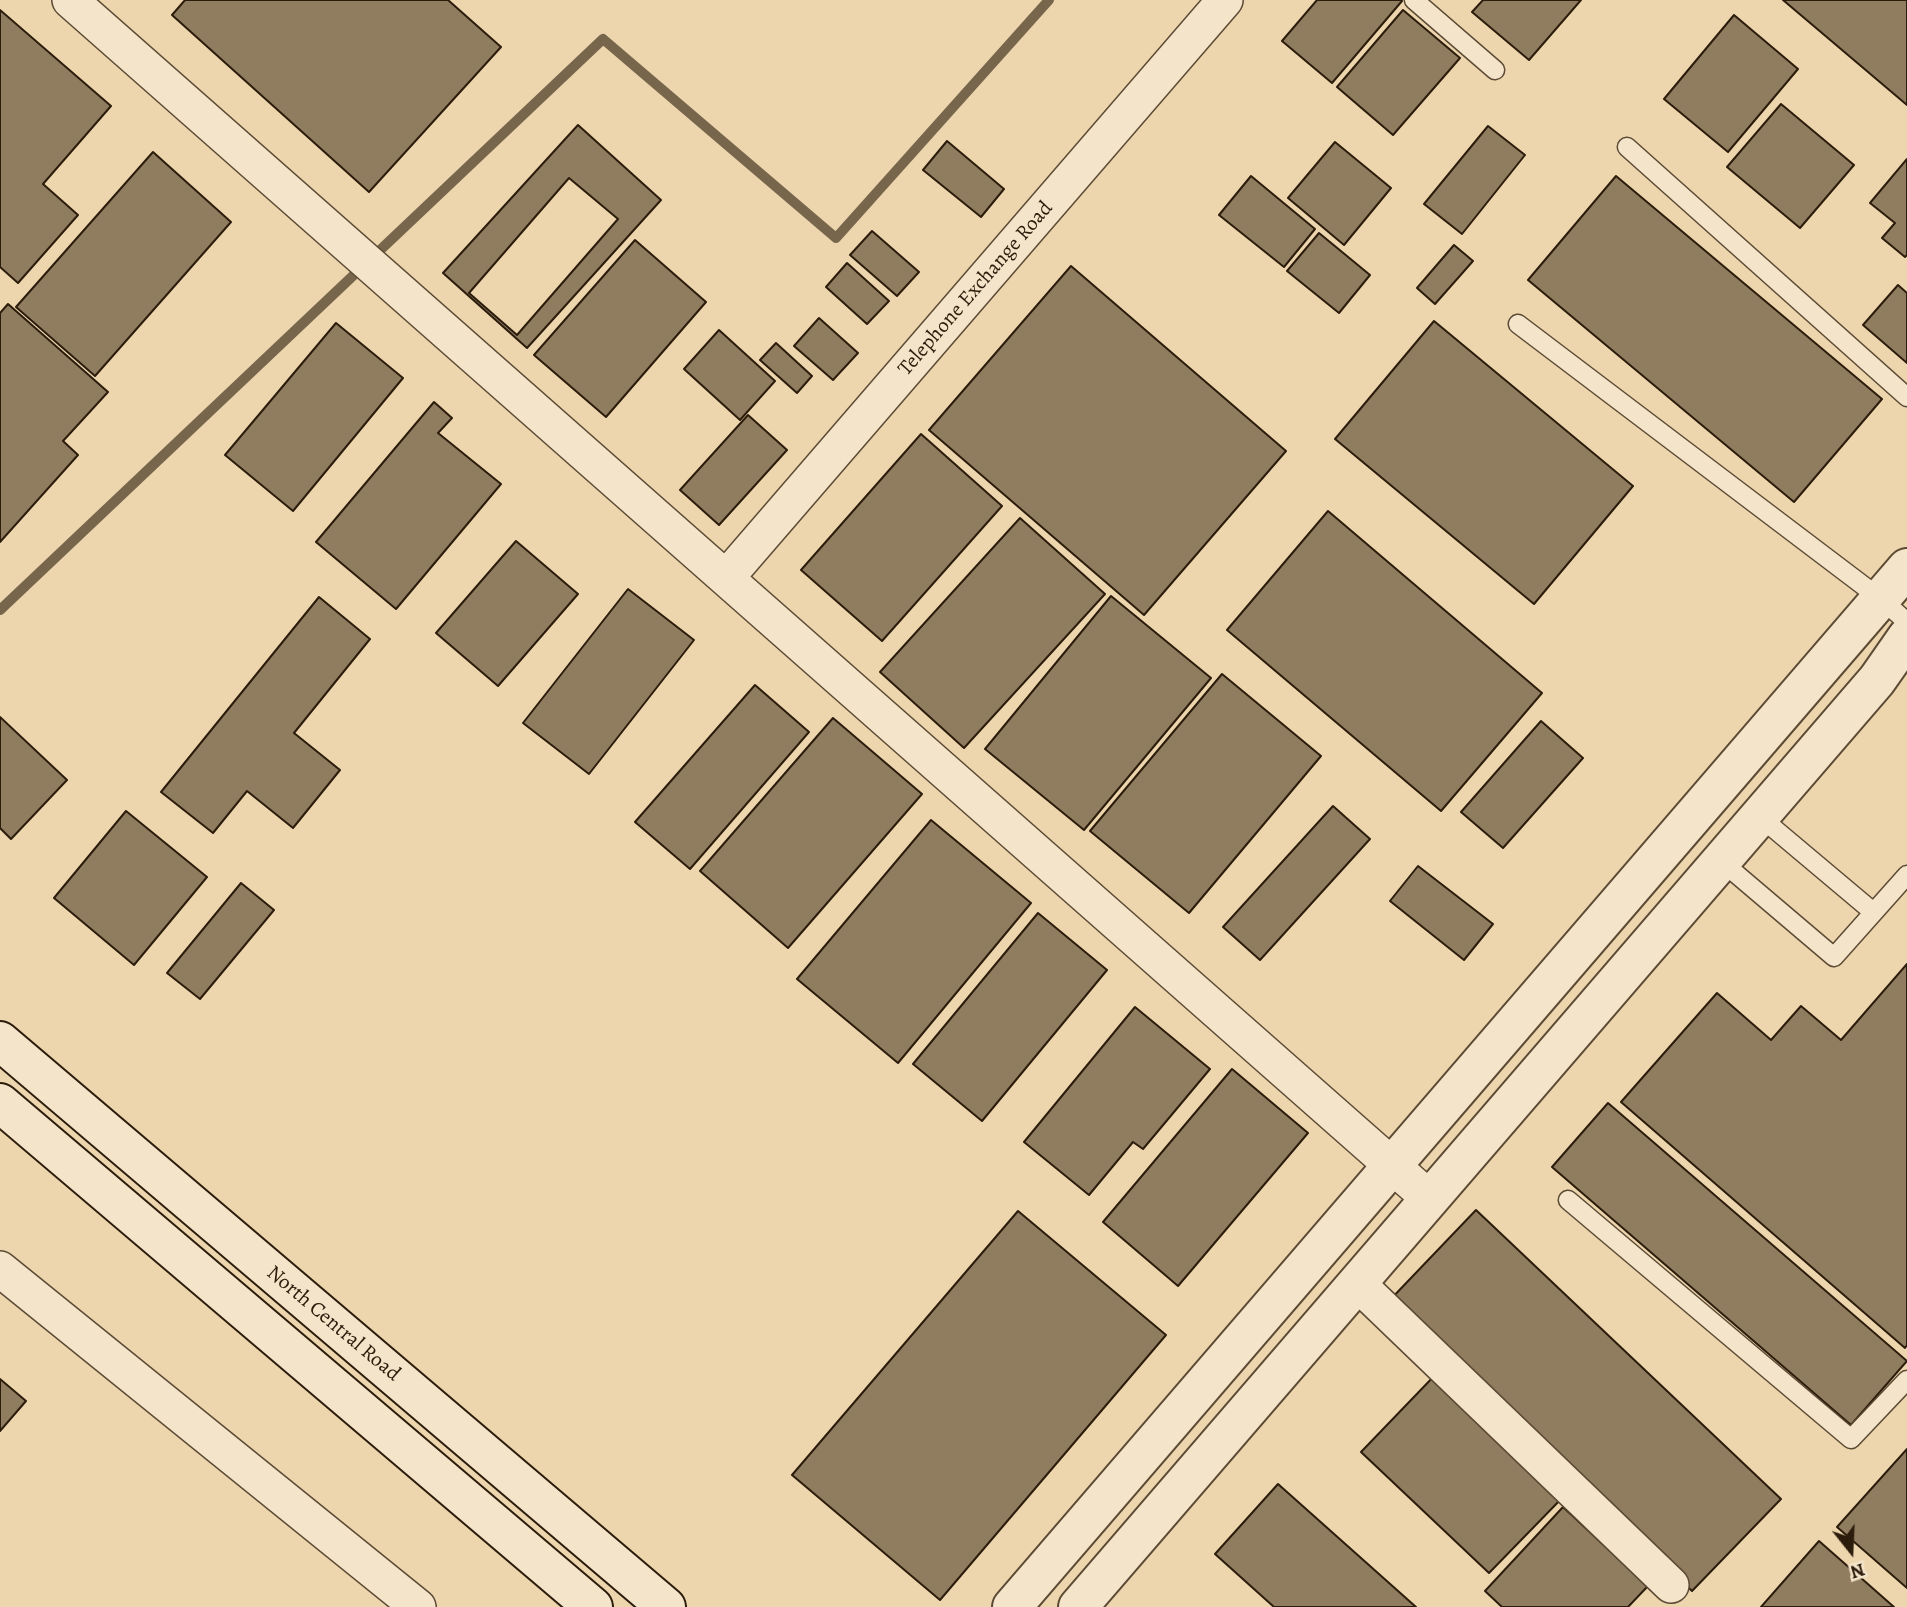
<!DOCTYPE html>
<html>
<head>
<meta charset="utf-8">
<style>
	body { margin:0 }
	#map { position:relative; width:1907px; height:1607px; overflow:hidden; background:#edd6ae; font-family:Alegreya,serif }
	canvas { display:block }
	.north { position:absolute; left:1816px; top:1516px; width:70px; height:70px; -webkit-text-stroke:5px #f3e4ca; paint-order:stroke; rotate:162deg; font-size:19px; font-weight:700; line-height:28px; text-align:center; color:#2c1c0b }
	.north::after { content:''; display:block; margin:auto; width:24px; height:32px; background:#2c1c0b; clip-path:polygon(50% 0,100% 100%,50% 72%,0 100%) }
</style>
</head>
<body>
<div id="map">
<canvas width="1907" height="1607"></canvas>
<div class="north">N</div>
</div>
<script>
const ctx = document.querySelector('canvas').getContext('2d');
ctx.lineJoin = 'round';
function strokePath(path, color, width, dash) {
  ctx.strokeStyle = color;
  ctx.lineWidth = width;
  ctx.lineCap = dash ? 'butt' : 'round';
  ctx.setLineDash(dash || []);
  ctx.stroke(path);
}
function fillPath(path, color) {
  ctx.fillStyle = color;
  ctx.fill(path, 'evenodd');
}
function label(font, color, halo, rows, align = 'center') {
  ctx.font = font + ' Alegreya,serif';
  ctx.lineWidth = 7;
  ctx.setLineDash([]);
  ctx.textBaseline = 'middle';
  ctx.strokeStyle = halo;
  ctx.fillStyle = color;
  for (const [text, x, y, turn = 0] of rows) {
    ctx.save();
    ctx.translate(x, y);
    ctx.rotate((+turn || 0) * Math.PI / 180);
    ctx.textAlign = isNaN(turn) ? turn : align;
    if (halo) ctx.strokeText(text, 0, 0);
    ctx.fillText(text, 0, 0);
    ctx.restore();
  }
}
strokePath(new Path2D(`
	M0,610l603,-571 233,199 213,-238`), '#78664c', 10);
const building = new Path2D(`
	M185,0h263l53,47 -132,145 -197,-177z
	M1317,0h84l1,1 -70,82 -50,-42z
	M1483,0h98l-52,60 -57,-48z
	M1783,0h124v105z
	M0,10l111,96 -68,78 35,31 -60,68 -18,-16z
	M1403,10l57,48 -67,77 -56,-48z
	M1734,15l64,54 -70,83 -64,-53z
	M1781,104l73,61 -54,63 -73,-61z
	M578,125l83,75 -134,148 -84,-75z
	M1488,126l37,29 -63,79 -38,-30z
	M947,141l57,48 -23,28 -58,-47z
	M1335,142l56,46 -47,57 -56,-47z
	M153,152l78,70 -136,154 -79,-69z
	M1907,159v96l-2,2 -23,-19 13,-15 -25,-20z
	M1251,176l64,53 -31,38 -65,-52z
	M1616,176l266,223 -88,103 -266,-222z
	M569,178l49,41 -101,116 -48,-42z
	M872,231l47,41 -22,24 -47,-41z
	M1319,233l51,42 -31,38 -52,-42z
	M635,240l71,62 -100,115 -72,-62z
	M1454,245l19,16 -38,43 -18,-16z
	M847,263l42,38 -22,23 -41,-37z
	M1071,266l215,185 -142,164 -215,-185z
	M1898,285l9,8v70l-44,-38z
	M8,304l100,88 -45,49 15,14 -78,87v-229z
	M819,318l39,35 -25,27 -39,-34z
	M1434,321l199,165 -99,118 -199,-165z
	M336,323l67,55 -110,133 -68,-56z
	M719,330l56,51 -35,39 -56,-51z
	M776,343l36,33 -15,17 -37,-33z
	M434,402l18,16 -14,15 63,51 -105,125 -80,-67z
	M748,415l39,35 -68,75 -39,-35z
	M921,434l81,72 -120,135 -81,-71z
	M1328,511l214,182 -101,118 -214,-181z
	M1020,518l85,76 -141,154 -84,-76z
	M516,541l62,53 -80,92 -62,-53z
	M628,589l66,51 -105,134 -66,-51z
	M1111,596l100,82 -127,152 -99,-81z
	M319,597l51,42 -76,94 46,37 -47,58 -46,-37 -34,42 -52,-41z
	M1222,674l99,82 -132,157 -99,-82z
	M755,685l54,47 -119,137 -55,-47z
	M0,717l67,63 -56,59 -11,-11z
	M833,718l89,76 -134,154 -88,-77z
	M1541,721l42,37 -80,90 -42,-36z
	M1333,806l37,33 -110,121 -37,-33z
	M126,811l81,66 -73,88 -80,-67z
	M931,820l100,83 -133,160 -101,-84z
	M1418,866l75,58 -29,36 -74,-59z
	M241,883l33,27 -74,89 -33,-26z
	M1038,913l69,57 -125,151 -69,-57z
	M1907,964v381l-2,3 -284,-246 96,-109 54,47 30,-34 40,34z
	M1135,1007l75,62 -67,80 -10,-7 -44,53 -65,-53z
	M1232,1069l76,64 -130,153 -75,-64z
	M1608,1103l299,258 -56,64 -299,-258z
	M1476,1210l305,289 -89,92 -304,-289z
	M1018,1211l148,124 -226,265 -148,-125z
	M1437,1373l128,122 -76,78 -128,-121z
	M0,1379l26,22 -26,30z
	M1907,1449v139l-70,-61z
	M1278,1484l138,123h-142l-59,-53z
	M1563,1507l85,79 -20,21h-126l-17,-16z
	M1819,1541l75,66h-133z`);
fillPath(building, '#907d60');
strokePath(building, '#2c1c0b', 2);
const service = new Path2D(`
	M1414,0l81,70
	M1627,147l280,250
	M1518,324l363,275 26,23
	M1759,816l113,95
	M1721,861l113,96 73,-82
	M1568,1200l283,239 56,-59`);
const minor = new Path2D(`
	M70,0l1360,1199
	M726,578l499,-578
	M0,1269l418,338
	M1357,1283l314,302`);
const tertiary = new Path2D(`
	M1012,1607l895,-1039
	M1078,1607l799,-927 30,-43`);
const secondary = new Path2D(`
	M0,1041l666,566
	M0,1103l593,504`);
strokePath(service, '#5c4a34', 21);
strokePath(minor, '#5c4a34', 38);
strokePath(tertiary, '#5c4a34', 42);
strokePath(secondary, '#2c1c0b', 42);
strokePath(service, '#f3e4ca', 18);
strokePath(minor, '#f3e4ca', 35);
strokePath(tertiary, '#f3e4ca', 38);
strokePath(secondary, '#f3e4ca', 38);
label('21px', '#2c1c0b', '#f3e4ca', [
	["Telephone Exchange Road",976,289,-49],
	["North Central Road",333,1324,40]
]);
</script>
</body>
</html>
